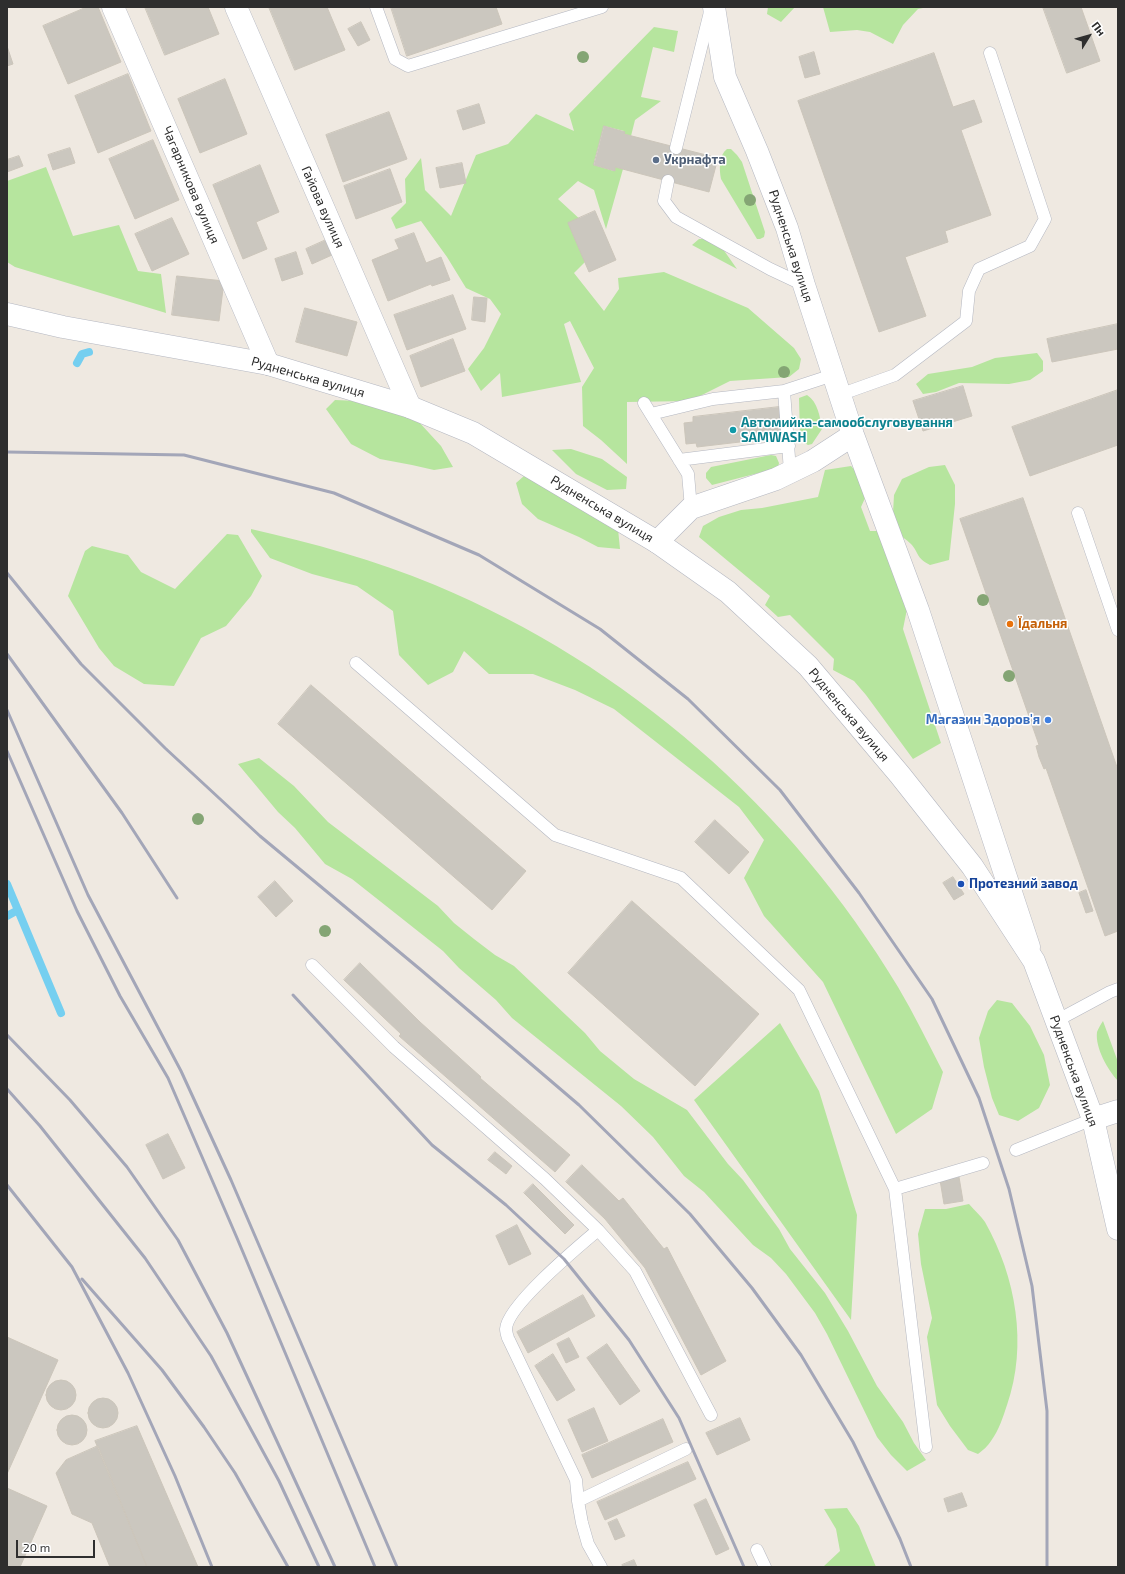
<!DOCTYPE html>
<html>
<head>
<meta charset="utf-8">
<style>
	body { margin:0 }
	#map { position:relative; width:1125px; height:1574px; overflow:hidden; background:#efe9e1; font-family:"Exo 2",sans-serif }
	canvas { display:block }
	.frame { position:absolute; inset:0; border:8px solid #2e2e2e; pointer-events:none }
	.north { position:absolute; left:1069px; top:16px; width:40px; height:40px; -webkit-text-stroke:3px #fff; paint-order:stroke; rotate:53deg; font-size:11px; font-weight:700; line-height:16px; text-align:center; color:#2e2e2e }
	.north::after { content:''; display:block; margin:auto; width:14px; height:18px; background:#2e2e2e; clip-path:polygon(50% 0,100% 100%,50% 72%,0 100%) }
	.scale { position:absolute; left:16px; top:1540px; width:79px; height:18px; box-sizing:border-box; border:2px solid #2e2e2e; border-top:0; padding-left:5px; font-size:12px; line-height:14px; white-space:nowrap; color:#2e2e2e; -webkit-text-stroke:3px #fff; paint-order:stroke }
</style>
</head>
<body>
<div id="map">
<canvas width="1125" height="1574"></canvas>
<div class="frame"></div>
<div class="north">Пн</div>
<div class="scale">20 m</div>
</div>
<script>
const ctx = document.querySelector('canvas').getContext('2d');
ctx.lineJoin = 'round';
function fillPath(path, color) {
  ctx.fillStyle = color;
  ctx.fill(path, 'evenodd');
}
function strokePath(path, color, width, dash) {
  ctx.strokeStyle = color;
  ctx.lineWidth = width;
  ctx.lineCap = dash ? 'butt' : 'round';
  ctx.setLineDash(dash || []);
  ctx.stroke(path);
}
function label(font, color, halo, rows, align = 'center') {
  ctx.font = font + ' "Exo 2",sans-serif';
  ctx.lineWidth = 3;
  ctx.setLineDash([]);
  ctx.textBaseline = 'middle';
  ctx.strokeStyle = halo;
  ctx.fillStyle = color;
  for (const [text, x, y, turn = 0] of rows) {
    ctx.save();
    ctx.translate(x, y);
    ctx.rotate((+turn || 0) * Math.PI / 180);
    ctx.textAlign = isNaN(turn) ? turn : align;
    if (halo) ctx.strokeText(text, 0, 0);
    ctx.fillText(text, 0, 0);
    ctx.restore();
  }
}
fillPath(new Path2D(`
	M768,7h27l-14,15 -14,-8z
	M823,7h105l-10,2 -15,16 -10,19 -23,-12 -13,-2 -27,2z
	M654,27l24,4 -4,21 -21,-5 -12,50 20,4 -26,19 -4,16 -7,-2v-3l-20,-5 -10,36v3l20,6 1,-4 8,2 -17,60 -12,-39 -16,-9 -20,18 25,23 13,29 -22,22 30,38 15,-22 -1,-11 46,-6 84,36 46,40 7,11 -2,10 -10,8 -59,4 -40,20 -63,1v62l-26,-24 -18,-14 -1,-39 12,-19 -24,-47 -6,3 17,58 -79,15 -2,-24 -19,18 -13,-22 16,-21 17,-34 -11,-15 -24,-11 -19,-31 -26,-36 -25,8 -5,-11 15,-15 -1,-24 16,-21 4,32 26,26 25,-61 32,-11 28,-30 38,17 -5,-17z
	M727,149h4l6,6 5,7 23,70 -1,5 -4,2h-3l-36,-60c-2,-10 -2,-24 6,-30z
	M46,167l27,69 46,-11 19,46 23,3 5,39 -151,-46 -8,-5v-81z
	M699,239h6l13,3 19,27 -45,-24z
	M1037,353l6,8v10l-13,9 -21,4 -50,-1 -23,9 -13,2 -7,-10 12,-10 44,-7 23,-9z
	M807,395c11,7 13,22 15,34l-10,15 -4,1 -5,-3 -3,-5 -1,-39z
	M335,400l23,1 60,20 23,25 12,21 -19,3 -22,-5 -32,-6 -29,-15 -25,-35z
	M571,449l31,10 25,18 -1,12 -19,1 -31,-16 -24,-24z
	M771,455l5,1 3,7 -1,5 -66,17 -6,-7v-5l5,-6z
	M945,465l10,20v19l-6,56 -19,5c-15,-8 -10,-11 -19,-21 -5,-5 -11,-9 -18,-13l14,78 -4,20 38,114 -28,16 -47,-64 -12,-14 -21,-11 1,-11 -44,-44 -12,2 -13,-12 5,-9 -71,-59 4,-11 16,-9 22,-7 21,-2 56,-11 7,-27 26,-4 19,21 -9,20 9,24h22l2,-36 8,-16 27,-12z
	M532,469l86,60 2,20 -22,-2 -19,-10 -41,-18 -16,-15 -6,-21z
	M251,529c62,14 124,31 184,56 192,80 356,223 463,402 16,27 30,56 45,85l-11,37 -36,25 -73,-152 -59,-66 -20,-38 20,-38 -25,-33 -125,-98 -39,-19 -42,-16h-44l-25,-23 -11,21 -25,13 -29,-30 -6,-44 -36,-25 -45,-12 -42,-16 -19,-26z
	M227,534l11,1 24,41 -11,20 -25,30 -25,12 -27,48 -30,-2 -30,-18 -15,-18 -31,-52 17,-45 7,-5 36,9 13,17 34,17z
	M259,758l35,28 34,36 110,84 16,17 20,16 21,16 19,11 71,67 15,18 34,28 53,31 41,54 15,16 36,49 11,20 35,44 23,38 29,55 26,36 11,21 12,17 -19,11 -16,-16 -14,-18 -50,-103 -12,-21 -29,-39 -15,-16 -18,-13 -49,-53 -20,-16 -31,-39 -32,-31 -109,-88 -16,-18 -37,-32 -16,-17 -91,-72 -27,-15 -30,-36 -17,-16 -40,-48z
	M997,1000l15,3 18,23 14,29 6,30 -11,23 -21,13 -19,-6 -7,-17 -8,-31 -5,-29 9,-27z
	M1103,1021l15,41v19c-10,-11 -23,-33 -21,-49 1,-3 4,-8 6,-11z
	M780,1023l39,68 38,124 -6,105 -157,-220z
	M969,1204c5,6 12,12 16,18 31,55 43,123 22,183 -4,12 -8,25 -16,36 -3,5 -8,9 -13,13l-10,-4 -18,-24 -13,-21 -10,-68 5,-19 -11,-54 -3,-30 7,-25h21z
	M847,1508l12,18 17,41h-53l17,-16 -4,-22 -12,-20z`), '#b6e59e');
strokePath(new Path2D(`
	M77,363l5,-9 7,-2
	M7,884l54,129
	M7,916l11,-6`), '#75cff0', 8);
const building = new Path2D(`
	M87,7h11l23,55 -53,22 -25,-58z
	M145,7h63l11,27 -54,21z
	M269,7h58l18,43 -50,20z
	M391,7h105l6,17 -95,32z
	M1043,7h38l19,54 -33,12z
	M361,22l9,18 -12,6 -10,-17z
	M7,46l6,18 -6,2z
	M814,52l6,22 -15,4 -6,-21z
	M934,53l19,54 21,-7 8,22 -21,8 30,85 -46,16 3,11 -43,15 21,59 -47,16 -81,-231z
	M128,74l23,57 -53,22 -23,-57z
	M225,79l22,55 -47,19 -22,-54z
	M479,104l6,19 -22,7 -6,-19z
	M389,112l18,47 -64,23 -17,-47z
	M604,126l21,6 -1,2 94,24 -9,34 -94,-25v4l-21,-6z
	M153,140l26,60 -44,19 -26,-60z
	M70,148l5,15 -22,7 -5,-15z
	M19,156l4,10 -16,6v-12z
	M462,163l4,20 -26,5 -4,-20z
	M260,165l19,47 -23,10 11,27 -24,10 -30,-74z
	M390,169l12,33 -46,17 -12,-33z
	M595,211l21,49 -27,12 -21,-49z
	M172,218l17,36 -37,17 -17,-37z
	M414,233l12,30 15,-6 9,23 -18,6 -1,-2 -43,17 -16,-41 27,-11 -4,-9z
	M326,240l6,15 -20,9 -6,-15z
	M296,252l7,22 -21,7 -7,-22z
	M177,276l47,5 -5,40 -47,-6z
	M453,295l13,34 -59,21 -13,-35z
	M474,297l13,1 -2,24 -13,-2z
	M305,308l52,14 -10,34 -51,-14z
	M1118,324v25l-66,13 -5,-23z
	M453,339l12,32 -44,16 -11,-31z
	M963,386l9,30 -49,15 -10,-30z
	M1118,390v55l-88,31 -18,-49z
	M779,407l4,30 -86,10 -1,-4 -10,1 -2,-21 9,-1v-5z
	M1023,498l95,272v161l-13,5 -59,-168 -2,1 -5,-12 -3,-11 3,-1 -79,-226z
	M311,685l215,186 -34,39 -214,-186z
	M715,820l34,32 -20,22 -34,-32z
	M953,877l11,17 -10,6 -11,-17z
	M275,881l18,20 -17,16 -18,-20z
	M1086,890l7,21 -7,2 -7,-20z
	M632,901l127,113 -64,72 -127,-113z
	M360,963l60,59 61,55 -1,1 90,77 -15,17 -156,-136 2,-2 -57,-54z
	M168,1134l17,34 -22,11 -17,-34z
	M495,1152l17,14 -6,8 -18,-14z
	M582,1165l37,36 4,-3 41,51 3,-2 59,114 -25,14 -56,-107 -40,-49 -39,-37z
	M959,1177l4,24 -19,3 -4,-24z
	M533,1184l41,41 -9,9 -41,-41z
	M517,1225l14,29 -22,11 -13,-29z
	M583,1295l12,21 -67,37 -11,-21z
	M7,1337l51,23 -51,114z
	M569,1338l10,19 -13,6 -9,-19z
	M607,1344l33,47 -20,14 -33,-47z
	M553,1354l22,36 -18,11 -22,-35z
	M46 1395a15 15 0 1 1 30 0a15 15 0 1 1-30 0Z
	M88 1413a15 15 0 1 1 30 0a15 15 0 1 1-30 0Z
	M594,1408l14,33 -26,11 -14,-32z
	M57 1430a15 15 0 1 1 30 0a15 15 0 1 1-30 0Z
	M740,1418l10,22 -33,15 -11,-22z
	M663,1419l10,23 -81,36 -10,-23z
	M137,1426l61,141h-51l-52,-126z
	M98,1446l49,121h-37l-18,-44 -20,-9 -16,-41 10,-13z
	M688,1462l8,17 -91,41 -8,-18z
	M7,1488l40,18 -27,61h-13z
	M962,1493l5,13 -19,6 -4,-13z
	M706,1499l23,50 -13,6 -22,-50z
	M617,1519l8,17 -10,4 -7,-17z
	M634,1560l3,7h-14l-1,-2z`);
fillPath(building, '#cbc7bf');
strokePath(building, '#cbc5ba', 1);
const service = new Path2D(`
	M376,7l19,52 13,7 194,-59
	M676,148l34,-136
	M668,181l-4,20 12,16 94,52 34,16
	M784,391l6,80
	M839,395l56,-20 71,-54 3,-30 10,-22 51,-23 15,-27 -55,-166
	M644,403l44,71 3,34
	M651,414l62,-15 71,-8 49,-16
	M679,460l110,-14
	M1078,513l40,117
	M356,663l199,172 126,43 118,112 96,199 31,258
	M312,965l82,82 151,132 53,51 37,41 76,144
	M1056,1021l54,-29 8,-3
	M1016,1150l77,-31
	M895,1189l88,-26
	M598,1230c-19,16 -91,76 -92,99 0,2 1,6 2,9l68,142 2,21 108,-52
	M578,1501l4,22 6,21 13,23
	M757,1550l8,17`);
const minor = new Path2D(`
	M113,7l155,357
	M236,7l174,400
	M714,7l11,70 32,74 30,77 17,57 49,150 65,175 111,337
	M657,542l34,-34 85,-29 37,-18 40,-26`);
const tertiary = new Path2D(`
	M7,314l56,13 205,37 142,43 63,26 184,109 71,50 80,74 92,109 72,91 62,95 59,158 25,110
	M1093,1119l25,-8`);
strokePath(service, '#b4b7c1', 13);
strokePath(minor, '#b4b7c1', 23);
strokePath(tertiary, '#b4b7c1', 23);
strokePath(service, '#fff', 12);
strokePath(minor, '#fff', 22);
strokePath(tertiary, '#fff', 22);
strokePath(new Path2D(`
	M7,452l177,3 150,38 145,62 121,74 88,70 92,91 79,103 73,106 47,99 30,91 23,97 15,125v156
	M7,573l74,91 84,84 95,88 161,134 158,135 111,109 62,74 49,67 52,87 47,97 11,28
	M7,654l115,159 55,85
	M7,710l81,185 93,176 50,109 166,387
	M7,751l70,160 43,85 48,82 69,160 138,329
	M293,995l139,150 74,60 58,54 65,81 50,78 65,149
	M7,1035l63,65 57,67 51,73 49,93 108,234
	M7,1089l33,37 105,132 66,98 68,125 40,86
	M7,1185l65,82 56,106 47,103 37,91
	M82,1279l80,91 42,57 31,46 53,94`), '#a3a6b8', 3);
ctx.fillStyle = '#84a574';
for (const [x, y] of [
	[583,57],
	[750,200],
	[784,372],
	[983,600],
	[1009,676],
	[198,819],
	[325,931]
]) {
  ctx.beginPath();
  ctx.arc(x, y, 6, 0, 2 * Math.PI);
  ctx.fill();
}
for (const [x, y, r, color] of [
	[656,160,4,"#5c6f8a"],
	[733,430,4,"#0f9aa8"],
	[1010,624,4,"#e8710a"],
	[1048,720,4,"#3f7fe0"],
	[961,884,4,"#1a4fb4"]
]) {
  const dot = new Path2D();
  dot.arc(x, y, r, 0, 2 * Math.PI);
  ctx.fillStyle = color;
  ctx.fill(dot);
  strokePath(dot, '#fff', 1.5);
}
label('bold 13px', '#4e5e75', '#fff', [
	["Укрнафта",664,160]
], 'left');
label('13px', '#2e2e2e', '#fff', [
	["Чагарникова вулиця",191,185,67],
	["Гайова вулиця",323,207,66],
	["Рудненська вулиця",791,246,72],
	["Рудненська вулиця",308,377,16],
	["Рудненська вулиця",602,509,31],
	["Рудненська вулиця",849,715,50],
	["Рудненська вулиця",1074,1071,70]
]);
label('bold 13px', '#0d838f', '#fff', [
	["Автомийка-самообслуговування",741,423],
	["SAMWASH",741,438]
], 'left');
label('bold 13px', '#c56008', '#fff', [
	["Їдальня",1018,624]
], 'left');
label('bold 13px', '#366cbe', '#fff', [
	["Магазин Здоров'я",1040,720]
], 'right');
label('bold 13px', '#164399', '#fff', [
	["Протезний завод",969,884]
], 'left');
</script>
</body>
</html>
